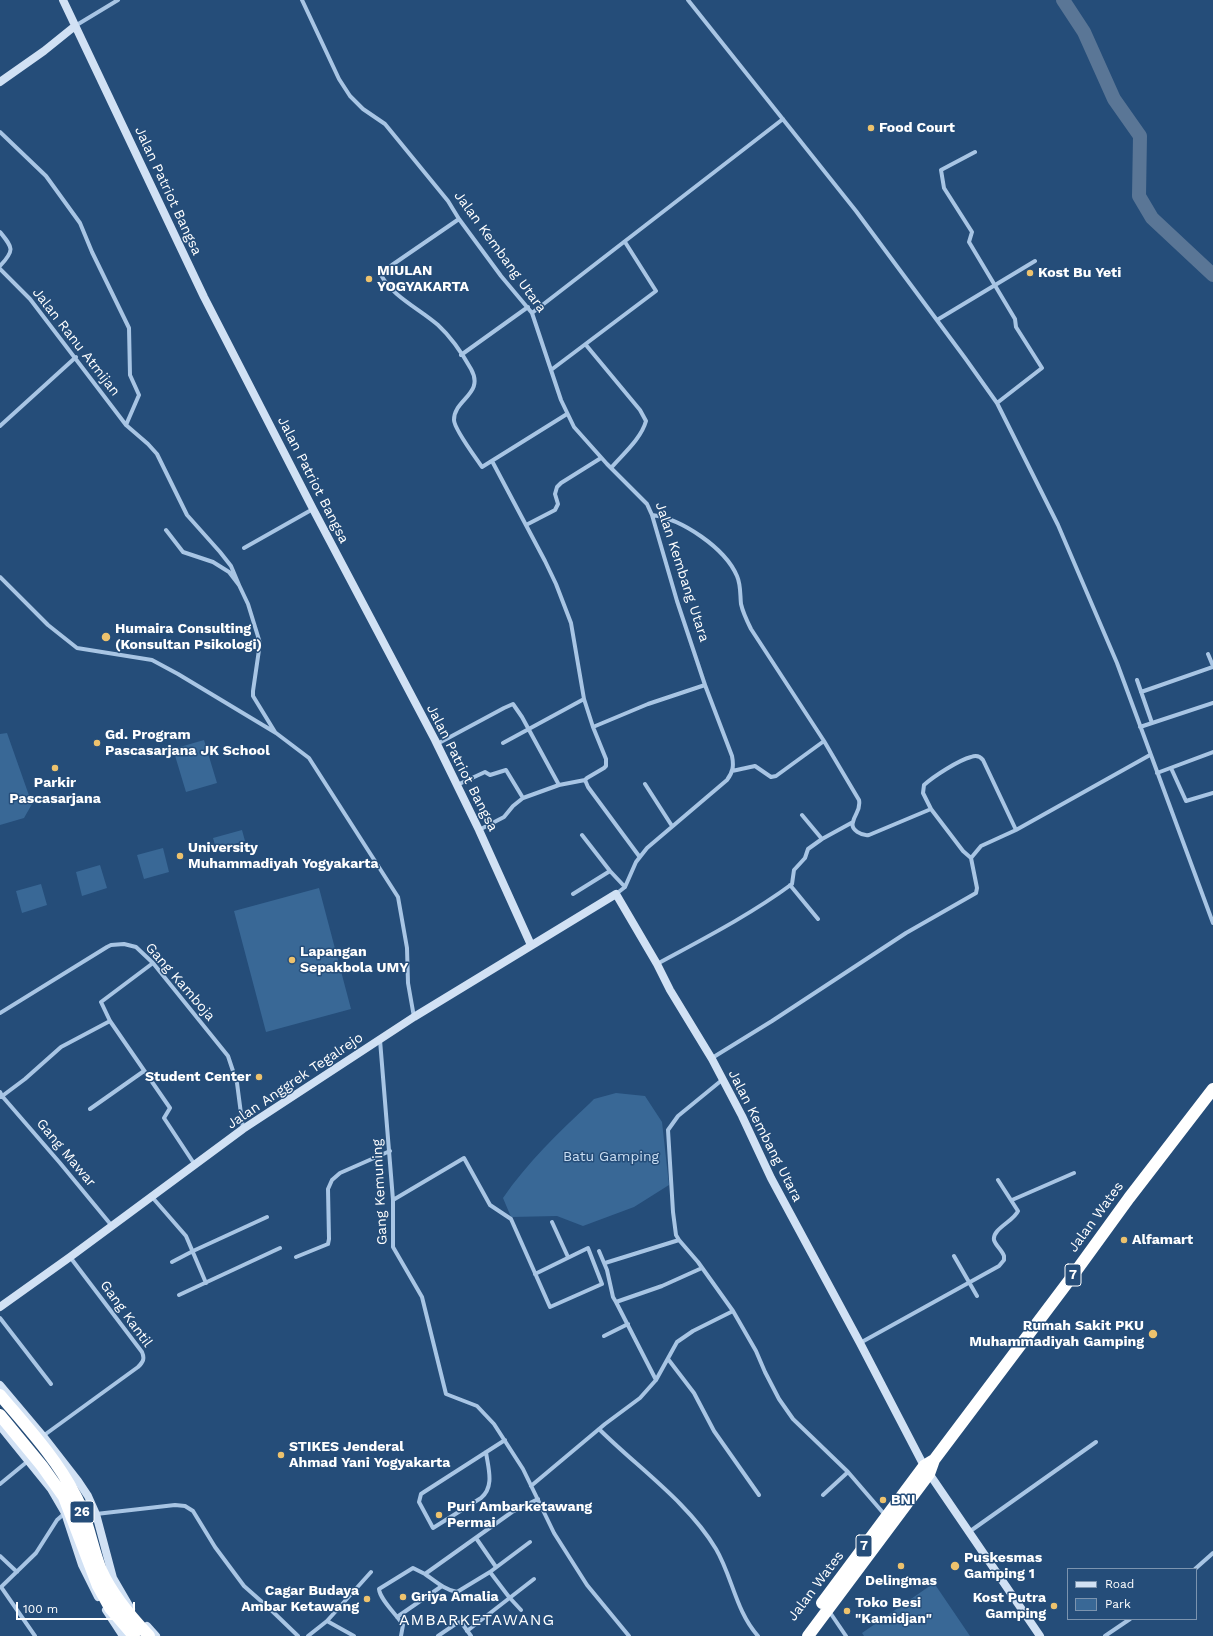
<!DOCTYPE html>
<html>
<head>
<meta charset="utf-8">
<style>
	body { margin:0 }
	#map { position:relative; width:1213px; height:1636px; overflow:hidden; background:#254d79; font-family:"Work Sans",sans-serif }
	canvas { display:block }
	.legend { position:absolute; left:1067px; top:1568px; width:130px; height:52px; box-sizing:border-box; background:#254d79; border:1px solid #7c94af; margin:0; padding:5px 7px; list-style:none; font-size:12px; color:#fff }
	.legend li { display:flex; align-items:center; gap:8px; height:20px }
	.legend b { width:20px; border:1px solid #7c94af }
	.scale { position:absolute; left:16px; top:1602px; width:119px; height:18px; box-sizing:border-box; border:2px solid #fff; border-top:0; padding-left:5px; font-size:12px; line-height:14px; white-space:nowrap; color:#fff; -webkit-text-stroke:3px #254d79; paint-order:stroke }
</style>
</head>
<body>
<div id="map">
<canvas width="1213" height="1636"></canvas>
<ul class="legend">
<li><b style="height:5px;background:#d1e1f4"></b>Road</li>
<li><b style="height:11px;background:#396896"></b>Park</li>
</ul>
<div class="scale">100 m</div>
</div>
<script>
const ctx = document.querySelector('canvas').getContext('2d');
ctx.lineJoin = 'round';
function fillPath(path, color) {
  ctx.fillStyle = color;
  ctx.fill(path, 'evenodd');
}
function strokePath(path, color, width, dash) {
  ctx.strokeStyle = color;
  ctx.lineWidth = width;
  ctx.lineCap = dash ? 'butt' : 'round';
  ctx.setLineDash(dash || []);
  ctx.stroke(path);
}
function label(font, color, halo, rows, align = 'center') {
  ctx.font = font + ' "Work Sans",sans-serif';
  ctx.lineWidth = 3;
  ctx.setLineDash([]);
  ctx.textBaseline = 'middle';
  ctx.strokeStyle = halo;
  ctx.fillStyle = color;
  for (const [text, x, y, turn = 0] of rows) {
    ctx.save();
    ctx.translate(x, y);
    ctx.rotate((+turn || 0) * Math.PI / 180);
    ctx.textAlign = isNaN(turn) ? turn : align;
    if (halo) ctx.strokeText(text, 0, 0);
    ctx.fillText(text, 0, 0);
    ctx.restore();
  }
}
fillPath(new Path2D(`
	M7,733l25,71 -8,14 -24,7v-91z
	M204,740l13,43 -31,9 -13,-43z
	M242,830l3,11 -29,8 -3,-11z
	M163,848l6,24 -25,7 -7,-24z
	M100,865l7,23 -25,8 -6,-24z
	M41,884l6,21 -25,8 -6,-22z
	M319,888l32,121 -85,23 -32,-121z
	M616,1093l29,3 17,26 7,63 -35,22 -51,19 -26,-10 -46,1 -8,-19c24,-35 55,-65 86,-94l5,-5z
	M934,1583l36,53h-106l-2,-3z`), '#396896');
strokePath(new Path2D(`
	M1063,0l21,32 30,67 26,37 -1,60 13,22 61,57`), '#5a7696', 14);
strokePath(new Path2D(`
	M302,0l37,79 11,17 13,13 22,15 63,77 11,18 42,57 31,37 29,87 13,27 33,37 40,40 5,11 25,86 28,84 27,71c2,10 1,16 -5,24l-80,68 -11,14 -11,25 -9,7
	M688,0l168,211 109,147 32,45 61,122 59,138 96,260
	M75,26l43,-26
	M0,132l46,44 34,47 12,29 37,76 1,47 9,20 -13,30
	M975,152l-34,18 3,18 28,44 -3,10 46,77 1,8 26,41 -45,35
	M459,219l-67,46 -11,10c12,22 39,34 57,50 13,12 24,28 33,44 14,25 -17,30 -17,51 0,9 22,38 28,47l85,-53
	M0,232c13,16 15,18 0,34
	M0,269l30,30 96,126 22,19 9,10 30,61 33,37 11,14 8,19
	M532,313l251,-194
	M937,320l98,-59
	M586,345l54,65 6,11c-5,18 -23,33 -35,47
	M461,355l67,-48
	M551,370l105,-79 -31,-49
	M0,426l76,-69
	M492,461l53,100 11,23 15,39 13,76 9,28 13,32v7l-2,2 -17,10 -2,2 3,7 51,69
	M652,515c30,4 73,33 85,61 4,9 3,19 4,28 2,9 6,17 10,25l73,112 35,59c2,10 -4,13 -6,22 -3,8 9,14 16,13l62,-26 32,42 8,7
	M526,525l29,-15 3,-6 -3,-10 2,-7 4,-4 40,-25
	M166,530l17,22 30,10 16,10 10,13 9,19 12,39 -7,48v5l22,36
	M244,548l69,-39
	M0,577l48,48 29,23 75,12 26,14 98,59 33,25 89,139 9,51 1,35 6,34
	M1208,654l5,12
	M1137,680l15,43
	M1141,692l72,-25
	M593,727l55,-23 57,-19
	M1140,727l73,-24
	M503,743l81,-44
	M437,744l67,-36 9,-4 9,13 37,68
	M1171,768l15,33 27,-8
	M732,771l23,-5 16,11 5,-1 48,-35
	M1157,773l56,-21
	M645,784l27,42
	M457,785l28,-13 5,3 16,-5 17,28
	M931,809l-8,-16 1,-8c10,-9 35,-25 47,-28 5,-2 9,-1 12,3l33,70
	M802,815l20,24
	M479,830l25,-13 9,-11 10,-8 36,-13 26,-5
	M582,835l28,36 15,16
	M790,885l28,34
	M573,894l37,-23
	M153,963l-52,39 9,19 60,87 -6,10 31,47
	M657,964c46,-25 93,-49 135,-80l2,-14 11,-12 3,-9 14,-10 31,-17
	M0,1013l107,-66 4,-2 13,-1 12,3 17,16 75,93 9,27 6,46
	M380,1040l13,160v47l29,50 24,97 31,12 17,18 29,45 31,64 33,52 42,51
	M712,1058l60,-37 134,-88 70,-40 1,-5 -6,-30 10,-12 35,-16 134,-75
	M722,1080l-44,36 -10,14 5,82 3,23 3,5 19,22 35,49 23,40 9,21 14,27 14,20 55,53 37,43
	M0,1092l2,4 58,67 52,63
	M1,1097l24,-18 36,-32 49,-26
	M90,1109l54,-38
	M152,1197l34,39 20,47
	M393,1200l71,-42 26,47 21,14 39,88 52,-23 -14,-36 -53,26
	M1012,1200l62,-27
	M552,1222l16,35
	M599,1251l8,19 6,27 3,5
	M954,1256l23,40
	M296,1257l32,-13 1,-5 -1,-50 4,-9 8,-7 50,-22
	M172,1262l21,-11 74,-34
	M605,1263l74,-23
	M179,1295l101,-47
	M0,1318l51,66
	M604,1336l24,-12
	M860,1343l139,-77 5,-6v-4c-2,-6 -8,-10 -10,-16 -2,-11 20,-19 24,-29l-20,-31
	M668,1359l26,34 20,38 45,64
	M656,1380l-40,-78 46,-16 40,-18
	M599,1429c38,38 89,73 117,120 16,27 20,63 42,87
	M43,1436l95,-69c5,-5 7,-8 4,-15l-72,-95
	M486,1452c2,16 9,34 -5,46l-48,30 -14,-26 2,-8 3,-2 81,-52
	M0,1484l28,-23
	M531,1486l74,-62 35,-26 16,-18 21,-38 16,-11 40,-20
	M823,1495l25,-23
	M96,1514l79,-9 10,1 8,5 22,36 29,39 26,23 28,27
	M969,1532l127,-90
	M476,1538l20,29
	M0,1556l17,16
	M1195,1569l18,-16
	M490,1572l40,-30
	M521,1610l-12,-13 -19,-25 -33,20c-12,-2 -22,-11 -32,-18l87,-62 26,-13
	M829,1611l17,25
	M397,1617l45,-31
	M327,1621l27,15
	M467,1631l67,-52
	M35,1636l-34,-49 35,-34 21,-33 8,-7
	M308,1636l19,-15 44,-49
	M401,1636l2,-11c-6,-10 -23,-25 -24,-36l34,-21 12,6
	M438,1636l19,-13 4,-1 10,14
	M1105,1636l25,-17`), '#a8c5e4', 4);
strokePath(new Path2D(`
	M63,0l141,297 109,212 122,231 44,90 52,115
	M0,82l44,-31 31,-25
	M0,1307l70,-50 173,-128 171,-112 202,-123 41,70 13,26 42,69 30,57 29,62 89,165 64,123 116,170
	M0,1385l43,51 35,45 10,15 8,18 17,64 18,31
	M0,1426l51,63 14,24 17,52 16,32
	M106,1610l17,26
	M147,1626l9,10`), '#d1e1f4', 8);
strokePath(new Path2D(`
	M0,1395c27,32 56,63 75,100 13,23 16,50 26,75 11,25 29,46 48,66
	M0,1415l42,51 22,31 34,89 12,22 24,28
	M822,1603l102,-137 10,-6
	M808,1636l121,-162 5,-14 137,-182 58,-80 84,-109`), '#fff', 12);
for (const [x, y, r, color] of [
	[871,128,4,"#edc26d"],
	[1030,273,4,"#edc26d"],
	[369,279,4,"#edc26d"],
	[106,637,5,"#edc26d"],
	[97,743,4,"#edc26d"],
	[55,768,4,"#edc26d"],
	[180,856,4,"#edc26d"],
	[292,960,4,"#edc26d"],
	[259,1077,4,"#edc26d"],
	[1124,1240,4,"#edc26d"],
	[1153,1334,5,"#edc26d"],
	[281,1455,4,"#edc26d"],
	[883,1500,4,"#edc26d"],
	[439,1515,4,"#edc26d"],
	[901,1566,4,"#edc26d"],
	[955,1566,5,"#edc26d"],
	[403,1597,4,"#edc26d"],
	[367,1599,4,"#edc26d"],
	[1054,1606,4,"#edc26d"],
	[847,1611,4,"#edc26d"]
]) {
  const dot = new Path2D();
  dot.arc(x, y, r, 0, 2 * Math.PI);
  ctx.fillStyle = color;
  ctx.fill(dot);
  strokePath(dot, '#254d79', 1.5);
}
for (const [x, y, w] of [
	[1073,1275,16],
	[82,1512,24],
	[864,1546,16]
]) {
  const box = new Path2D();
  box.roundRect(x - w / 2, y - 11, w, 22, 3);
  ctx.fillStyle = '#254d79';
  ctx.fill(box);
  strokePath(box, '#fff', 1);
}
label('bold 13px', '#fff', null, [
	["7",1073,1275],
	["26",82,1512],
	["7",864,1546]
]);
label('bold 14px', '#fff', '#254d79', [
	["Food Court",879,128],
	["MIULAN",377,271],
	["YOGYAKARTA",377,287],
	["Kost Bu Yeti",1038,273],
	["Humaira Consulting",115,629],
	["(Konsultan Psikologi)",115,645],
	["Gd. Program",105,735],
	["Pascasarjana JK School",105,751],
	["Parkir",55,783,"center"],
	["Pascasarjana",55,799,"center"],
	["University",188,848],
	["Muhammadiyah Yogyakarta",188,864],
	["Lapangan",300,952],
	["Sepakbola UMY",300,968],
	["Student Center",251,1077,"right"],
	["Alfamart",1132,1240],
	["Rumah Sakit PKU",1144,1326,"right"],
	["Muhammadiyah Gamping",1144,1342,"right"],
	["STIKES Jenderal",289,1447],
	["Ahmad Yani Yogyakarta",289,1463],
	["BNI",891,1500],
	["Puri Ambarketawang",447,1507],
	["Permai",447,1523],
	["Puskesmas",964,1558],
	["Gamping 1",964,1574],
	["Delingmas",901,1581,"center"],
	["Cagar Budaya",359,1591,"right"],
	["Ambar Ketawang",359,1607,"right"],
	["Griya Amalia",411,1597],
	["Kost Putra",1046,1598,"right"],
	["Gamping",1046,1614,"right"],
	["Toko Besi",855,1603],
	["\"Kamidjan\"",855,1619]
], 'left');
label('14px', '#fff', '#254d79', [
	["Jalan Patriot Bangsa",168,191,65],
	["Jalan Kembang Utara",500,252,54],
	["Jalan Ranu Atmijan",76,342,52],
	["Jalan Patriot Bangsa",313,480,63],
	["Jalan Kembang Utara",682,572,72],
	["Jalan Patriot Bangsa",462,768,63],
	["Gang Kamboja",180,982,49],
	["Jalan Anggrek Tegalrejo",295,1081,-34],
	["Jalan Kembang Utara",765,1136,63],
	["Gang Mawar",66,1153,50],
	["Gang Kemuning",380,1192,-93],
	["Jalan Wates",1096,1217,-54],
	["Gang Kantil",126,1314,54],
	["Jalan Wates",816,1586,-53]
]);
label('14px', '#cadef3', '#254d79', [
	["Batu Gamping",611,1157]
]);
ctx.letterSpacing = '1px';
label('16px', '#fff', '#254d79', [
	["AMBARKETAWANG",477,1620]
]);
ctx.letterSpacing = '0px';
</script>
</body>
</html>
